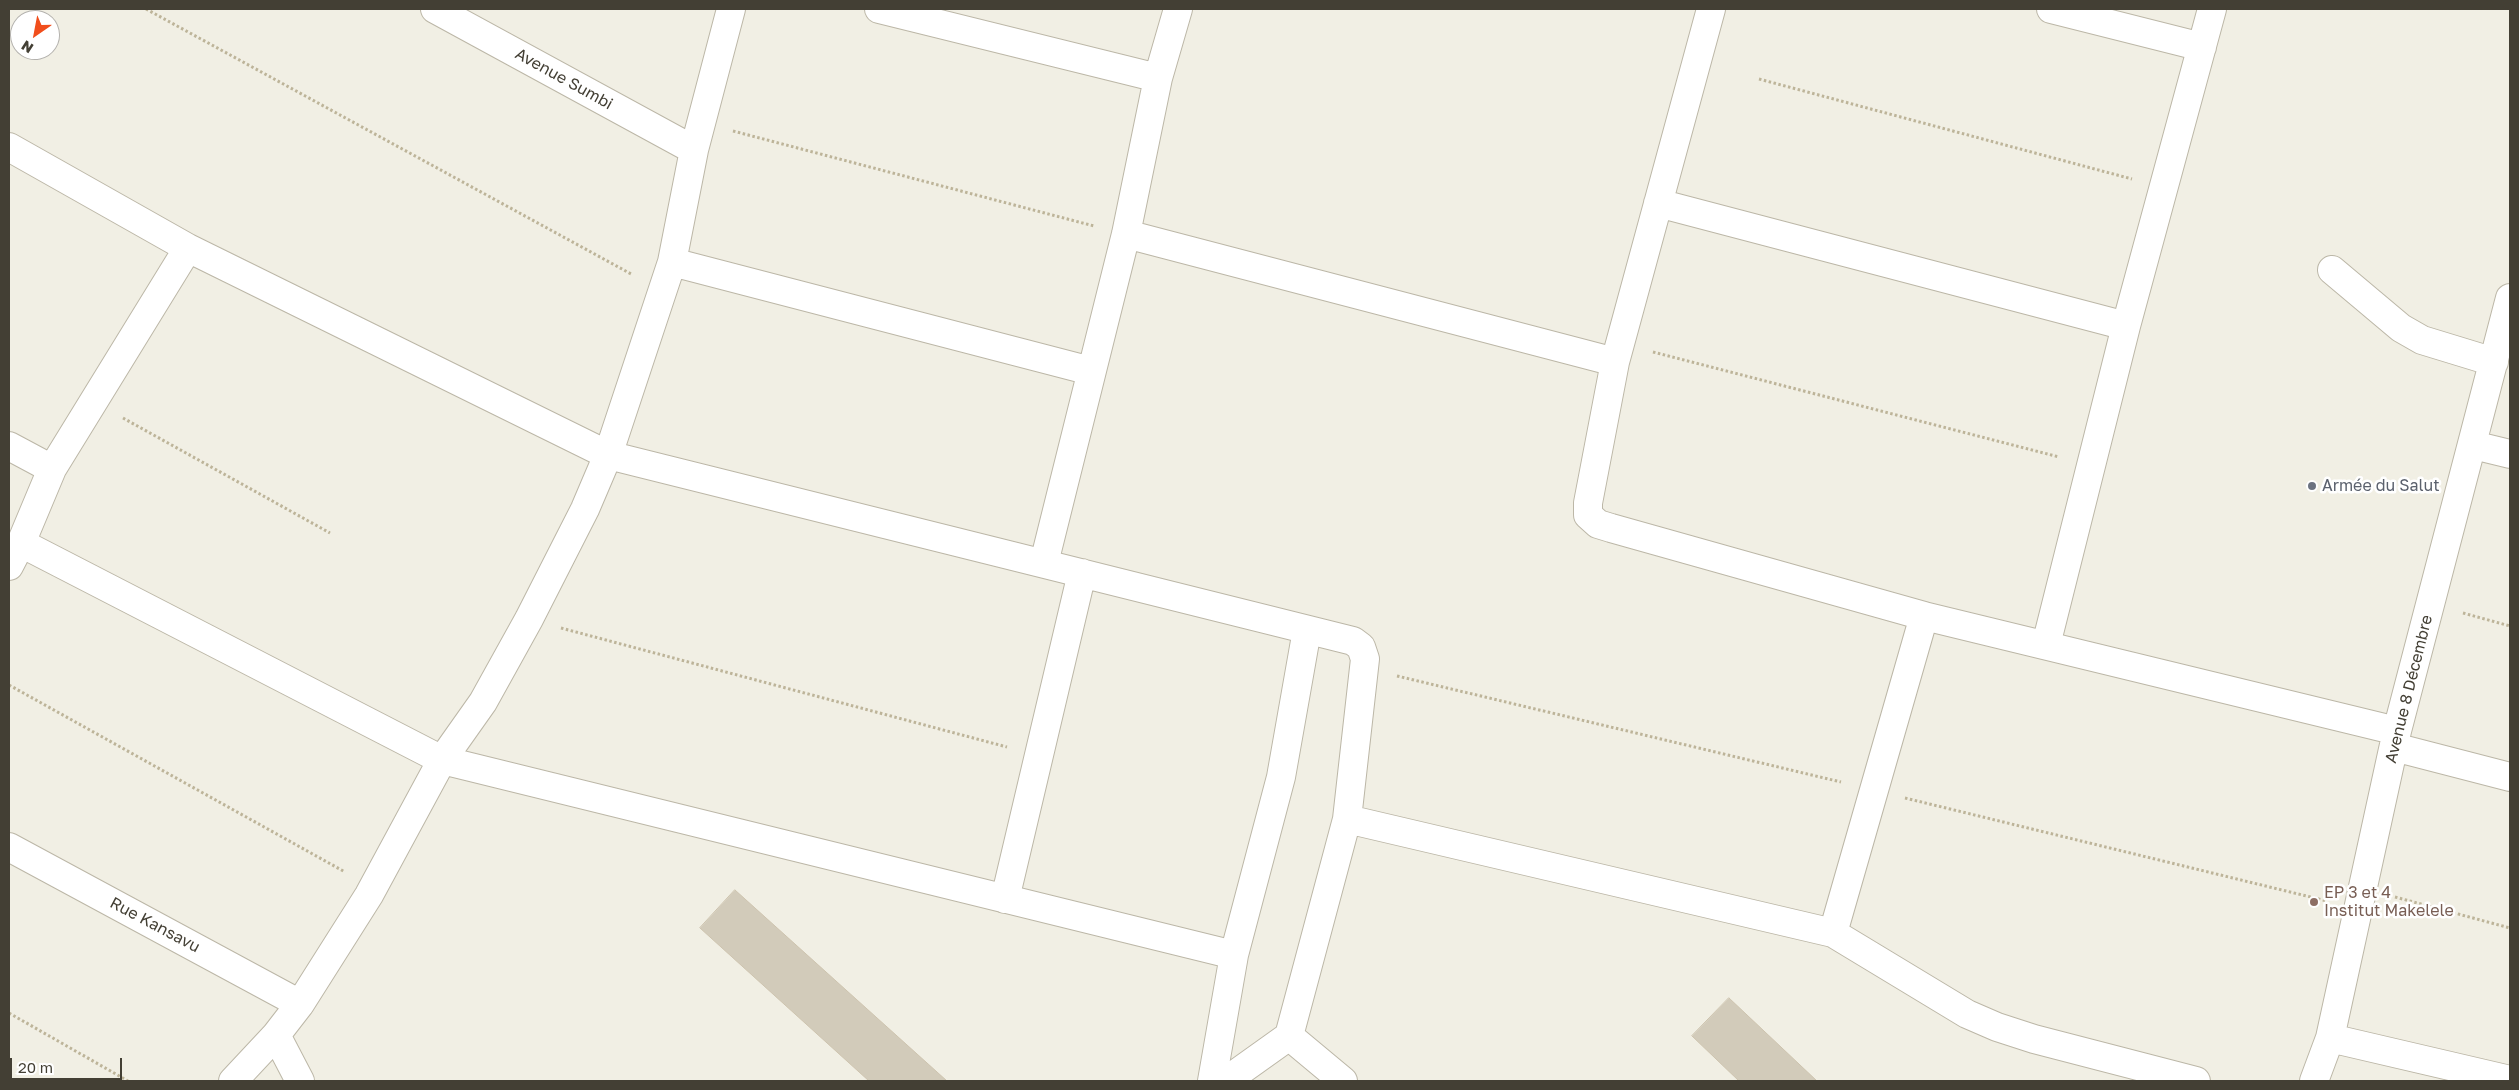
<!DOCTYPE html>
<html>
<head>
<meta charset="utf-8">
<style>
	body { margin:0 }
	#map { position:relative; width:2519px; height:1090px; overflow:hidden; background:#f1efe4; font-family:"Golos Text",sans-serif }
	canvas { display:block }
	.frame { position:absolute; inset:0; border:10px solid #433f34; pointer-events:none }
	.north { position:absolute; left:10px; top:10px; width:50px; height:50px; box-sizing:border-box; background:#fff; border:1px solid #b4b2ae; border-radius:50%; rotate:213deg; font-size:14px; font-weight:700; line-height:20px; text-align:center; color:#433f34 }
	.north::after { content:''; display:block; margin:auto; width:18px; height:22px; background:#f14e1c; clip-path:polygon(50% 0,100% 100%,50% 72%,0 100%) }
	.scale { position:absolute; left:10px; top:1058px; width:112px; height:22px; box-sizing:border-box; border:2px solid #433f34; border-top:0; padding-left:6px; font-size:15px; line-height:18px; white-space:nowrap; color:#433f34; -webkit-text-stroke:4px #fff; paint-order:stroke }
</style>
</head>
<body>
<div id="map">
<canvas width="2519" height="1090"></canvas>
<div class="frame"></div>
<div class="north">N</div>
<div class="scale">20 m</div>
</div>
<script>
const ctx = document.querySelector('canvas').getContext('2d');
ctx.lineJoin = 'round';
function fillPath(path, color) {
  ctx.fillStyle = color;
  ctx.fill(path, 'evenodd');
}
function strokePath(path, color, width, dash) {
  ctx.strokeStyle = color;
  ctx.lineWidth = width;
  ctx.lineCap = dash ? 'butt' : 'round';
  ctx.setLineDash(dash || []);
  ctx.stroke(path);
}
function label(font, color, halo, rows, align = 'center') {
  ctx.font = font + ' "Golos Text",sans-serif';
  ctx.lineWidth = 5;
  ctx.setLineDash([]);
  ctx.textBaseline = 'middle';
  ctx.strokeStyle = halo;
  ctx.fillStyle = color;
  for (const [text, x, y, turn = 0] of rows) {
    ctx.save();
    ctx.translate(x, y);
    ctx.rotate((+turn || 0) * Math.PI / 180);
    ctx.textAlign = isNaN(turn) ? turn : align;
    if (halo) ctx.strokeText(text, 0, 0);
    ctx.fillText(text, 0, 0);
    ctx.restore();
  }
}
const building = new Path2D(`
	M735,890l212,191h-78l-169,-153z
	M1729,998l88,83h-78l-47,-45z`);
fillPath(building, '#d2cbba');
strokePath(building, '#cdc3ae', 1);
const minor = new Path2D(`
	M435,9l259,141
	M879,9l279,69
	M1711,9l-96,353 -27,141v12l10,9 13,4 313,88 473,115
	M2051,9l151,38
	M9,147l179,101 420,207 745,186 8,6 4,12 -18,160 -58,217 -63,45
	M1658,203l468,123
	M1126,234l489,128
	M672,262l419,109
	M2332,270l69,58 21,12 72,22
	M2473,445l37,9
	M9,446l43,23
	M21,543l421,217 792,195
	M1044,563l82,-329 32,-156 20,-69
	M9,566l12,-23 31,-74 136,-221
	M2046,645l80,-319 86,-317
	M2394,747l116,30
	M1347,819l486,114 134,81 30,13 37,12 162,42
	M9,847l291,157
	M1005,899l77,-326
	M1833,933l91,-317
	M276,1035l24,46
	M1289,1036l54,45
	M2330,1038l180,42
	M233,1081l43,-46 24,-31 69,-109 73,-135 41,-58 46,-83 56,-110 23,-54 64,-193 22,-112 37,-141
	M1212,1081l22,-126 47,-178 26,-147
	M2314,1081l16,-43 67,-307 113,-433`);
strokePath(minor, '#bcb7a7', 30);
strokePath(new Path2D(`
	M146,9l487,266
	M1759,79l373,100
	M733,131l361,95
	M1653,352l406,105
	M123,418l207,115
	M2463,613l47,13
	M561,628l446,119
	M1397,676l444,106
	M9,685l336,187
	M1905,798l422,103
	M2395,897l115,31
	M9,1013l119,68`), '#bdb499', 3, [2.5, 2.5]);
strokePath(minor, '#fff', 28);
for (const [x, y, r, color] of [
	[2312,486,5,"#6b7280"],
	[2314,902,5,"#8d6e63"]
]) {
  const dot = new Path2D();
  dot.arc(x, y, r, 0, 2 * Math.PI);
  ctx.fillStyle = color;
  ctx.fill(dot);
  strokePath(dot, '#fff', 2);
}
label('16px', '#433f34', '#fff', [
	["Avenue Sumbi",564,79,29],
	["Avenue 8 Décembre",2409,689,-76],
	["Rue Kansavu",155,925,28]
]);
label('16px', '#5b616d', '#fff', [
	["Armée du Salut",2322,486]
], 'left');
label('16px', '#785e54', '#fff', [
	["EP 3 et 4",2324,893],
	["Institut Makelele",2324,911]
], 'left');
</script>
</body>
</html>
